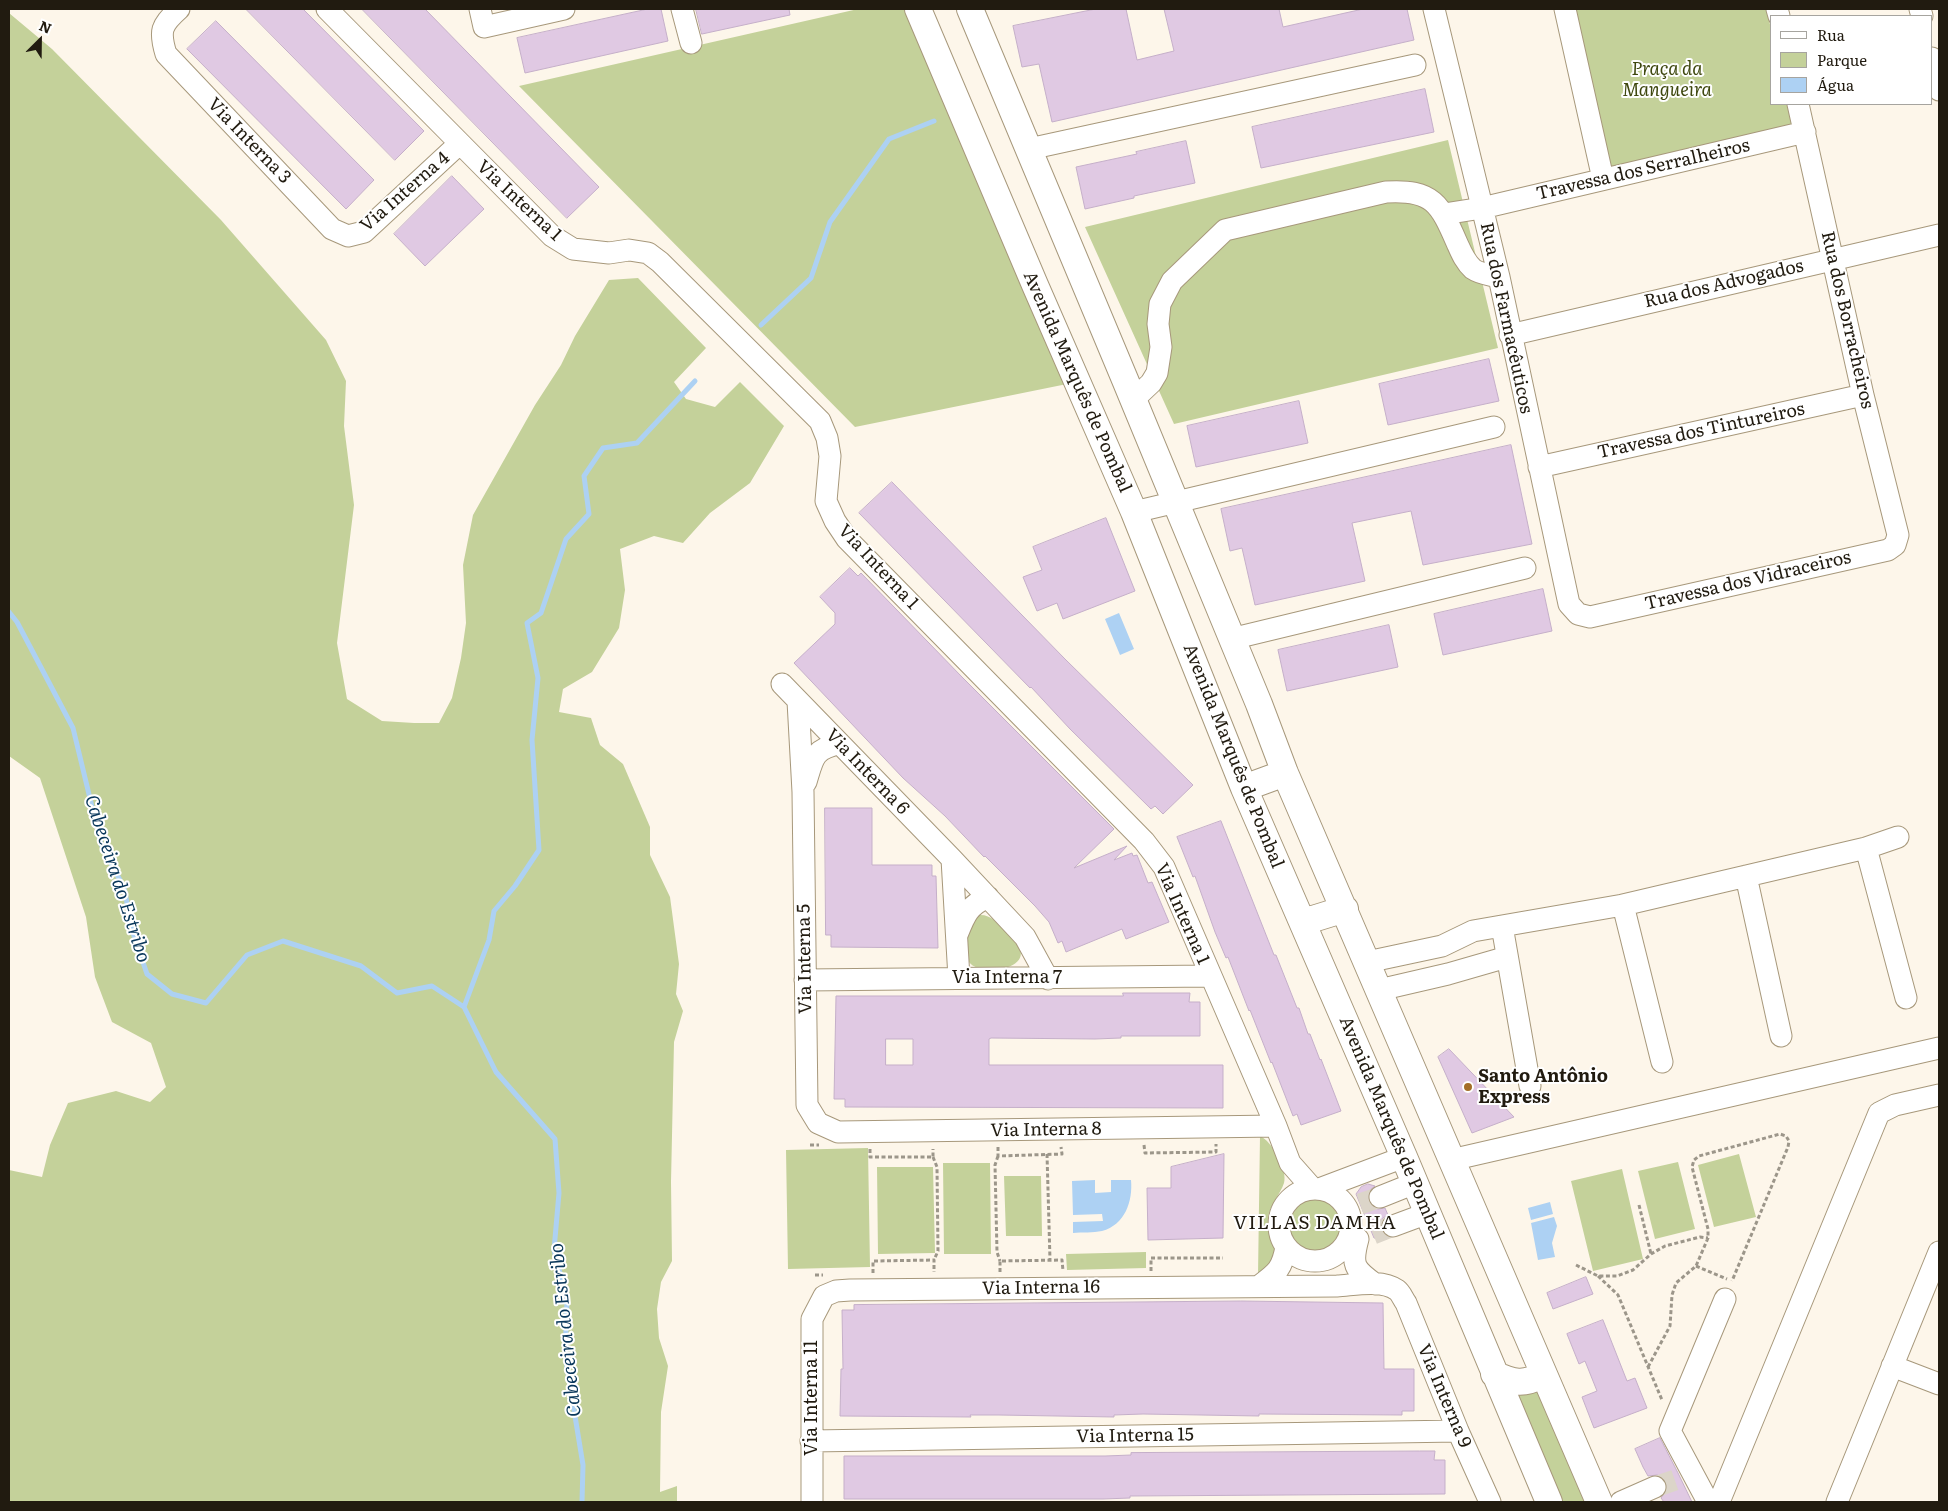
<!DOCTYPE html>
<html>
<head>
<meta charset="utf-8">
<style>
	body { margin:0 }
	#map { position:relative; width:1948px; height:1511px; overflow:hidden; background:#fdf6ea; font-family:Literata,serif }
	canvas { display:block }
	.frame { position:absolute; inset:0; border:10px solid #211b10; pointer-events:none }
	.legend { position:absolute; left:1770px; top:15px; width:162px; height:90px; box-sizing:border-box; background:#fff; border:1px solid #a6a49f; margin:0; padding:6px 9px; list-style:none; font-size:15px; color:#211b10 }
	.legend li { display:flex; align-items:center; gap:10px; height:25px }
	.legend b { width:25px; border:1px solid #a6a49f }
	.north { position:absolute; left:15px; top:15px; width:50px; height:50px; -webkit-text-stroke:4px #fff; paint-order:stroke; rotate:23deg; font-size:14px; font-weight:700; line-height:20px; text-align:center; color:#211b10 }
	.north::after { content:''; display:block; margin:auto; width:18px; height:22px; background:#211b10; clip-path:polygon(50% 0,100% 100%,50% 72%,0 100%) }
</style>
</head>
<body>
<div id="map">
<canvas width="1948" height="1511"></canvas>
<div class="frame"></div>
<ul class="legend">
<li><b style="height:6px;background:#fff"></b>Rua</li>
<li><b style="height:14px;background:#c4d19a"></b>Parque</li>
<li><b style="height:14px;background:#add1f3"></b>Água</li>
</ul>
<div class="north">N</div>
</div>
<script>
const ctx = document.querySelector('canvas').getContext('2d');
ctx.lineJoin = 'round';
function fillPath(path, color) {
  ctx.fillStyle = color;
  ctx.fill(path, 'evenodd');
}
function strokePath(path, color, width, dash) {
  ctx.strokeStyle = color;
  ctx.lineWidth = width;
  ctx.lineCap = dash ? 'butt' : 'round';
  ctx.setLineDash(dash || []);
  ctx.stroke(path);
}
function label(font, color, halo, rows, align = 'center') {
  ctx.font = font + ' Literata,serif';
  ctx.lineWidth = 4;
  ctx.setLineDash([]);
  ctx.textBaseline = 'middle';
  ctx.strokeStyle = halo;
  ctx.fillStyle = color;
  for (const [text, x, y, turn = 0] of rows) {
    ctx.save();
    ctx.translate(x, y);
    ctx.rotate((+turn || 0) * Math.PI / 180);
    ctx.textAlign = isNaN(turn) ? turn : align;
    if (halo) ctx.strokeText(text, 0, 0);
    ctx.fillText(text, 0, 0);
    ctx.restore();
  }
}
fillPath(new Path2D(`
	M858,9h51l158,375 -212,43 -336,-341z
	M1576,9h190l6,23v72h16l5,21 -182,43z
	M9,13l43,36 169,171 105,120 20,41 -2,45 10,79 -17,138 10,56 35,22 32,2h25l13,-25 9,-40 5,-35 -3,-58 10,-50 62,-110 26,-40 14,-29 34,-56 29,-2 68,70 -32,34 12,17 29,8 25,-25 44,44 -34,57 -40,30 -27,30 -29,-7 -34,13 5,41 -6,38 -27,44 -29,17 -4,23 32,6 9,27 23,19 27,63v28l20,42 9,67 -3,30 7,17 -9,31 -3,140 1,79 -11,21 -4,27 2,29 9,28 -7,46 -1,80 17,-6v16h-668v-332l33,7 8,-32 18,-42 48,-12 34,11 16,-15 -15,-44 -39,-21 -17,-45 -9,-60 -46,-139 -31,-22z
	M1448,140l50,208 -324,76 -89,-197z
	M980,915c12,0 17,8 25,16 4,5 10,9 13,14 16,25 -39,32 -49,17 -5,-8 -2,-24 -3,-34l9,-11z
	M1260,1136c12,5 28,34 24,47 -4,12 -14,21 -16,35 -2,13 8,25 10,38l-20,19z
	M868,1148l2,119 -82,2 -2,-119z
	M1739,1154l17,63 -42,10 -16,-62z
	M1678,1162l17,67 -40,10 -17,-68z
	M943,1163h47l1,91h-47z
	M877,1167h56l2,86 -57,1z
	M1622,1169l21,90 -50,12 -22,-90z
	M1004,1176h37l1,60h-36z
	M1286 1224a28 28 0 1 1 56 0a28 28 0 1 1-56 0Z
	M1146,1252v16l-79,2 -1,-16z
	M1537,1385l49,117h-29l-48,-113z`), '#c4d19a');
fillPath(new Path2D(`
	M1119,613l15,36 -14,6 -15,-36z
	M1095,1180v13l16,-1v-12h20c2,21 -6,45 -29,51 -9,2 -20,1 -29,2v-11l30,-1 -1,-7 -29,1 -1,-34z
	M1550,1202l3,12 -22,6 -3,-12z
	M1554,1217l3,9 -5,17 3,14 -17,3 -7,-37z`), '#add1f3');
strokePath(new Path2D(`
	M761,325l50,-47 19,-56 59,-83 45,-18
	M9,612l8,10 56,106 28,116 23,44 9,45 14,41 25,20 34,9 41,-48 36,-14 78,25 36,27 35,-7 32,21 32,65 59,67 4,54 -5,57 13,50 -2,55 18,110 -1,37
	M464,1007l25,-67 5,-29 21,-25 24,-36 -7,-110 6,-62 -11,-55 14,-10 25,-74 23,-25 -5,-38 19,-28 34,-5 58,-62`), '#add1f3', 5);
const building = new Path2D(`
	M246,9h57l121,122 -29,29z
	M362,9h63l174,178 -32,31z
	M648,9h13l7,32 -143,32 -8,-35z
	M696,9h93l1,6 -88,19z
	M1096,9h30l11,51 37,-9 -10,-42h115l4,18 80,-18h44l7,31 -362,82 -13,-58 -17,3 -9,-41z
	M216,21l158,159 -28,29 -159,-160z
	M1425,89l9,43 -173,36 -9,-41z
	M1186,141l9,42 -61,13v2l-49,11 -9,-42 61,-13 -1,-2z
	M452,176l32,33 -59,57 -31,-32z
	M1489,359l10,42 -111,24 -9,-41z
	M1299,401l9,42 -112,24 -9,-41z
	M1511,445l21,99 -109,21 -12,-54 -59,12 13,58 -110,24 -13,-57 -12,3 -9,-42z
	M892,482l173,177 128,126 -30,29 -8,-8 -4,3 -81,-80 -39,-42 -1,1 -171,-175z
	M1106,518l29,73 -72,28 -6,-16 -20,8 -14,-34 19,-7 -9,-23z
	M850,568l8,8 3,-3 101,104 152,152 -40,39 53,-22 -13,14 18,-7 1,3 4,-1 11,28 4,-1 17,40 -43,17 -4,-10 -56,23 -4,-11 -4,2 -9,-21 -14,-16 -50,-50 -1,1 -39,-41 -42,-38 -109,-115 41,-39v-11l-15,-16z
	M1543,589l9,42 -109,24 -9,-41z
	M1389,625l9,42 -111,24 -9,-41z
	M825,808h47v57h60v11h4l2,72 -107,-1v-12h-5z
	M1221,821l53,134h2l21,53h2l9,26h2l10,26 1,-1 20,52 -40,14 -4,-11 -4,2 -21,-54 -1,1 -21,-53 -1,1 -21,-54 -2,1 -11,-26 -20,-56 -2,1 -16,-40z
	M1123,993h67l-1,9h11v34h-79v2l-26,1 -104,-1 -2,1v26h234v43l-378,-1v-8h-11l2,-103h287zM886,1039h27v26h-27z
	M1449,1049l65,68 -42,16 -34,-76z
	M1224,1154l-1,84 -75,2 -1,-52h24v-21z
	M1368,1184l7,2 -5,4 -2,5 1,7 4,5 5,2 7,-1 3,7 -5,3 -2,6 1,7 6,6 -1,2 -13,-1 -18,-44 5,-7z
	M1586,1277l7,17 -40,15 -6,-16z
	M1241,1301l142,2 1,66h30v42h-12v4l-143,-1v2l-116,-2 -29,1v2l-115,-2h-29l1,2 -131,-1 1,-47h2l-1,-59h12v-5z
	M1603,1320l24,61 8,-3 12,30 -53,20 -12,-31 15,-6 -12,-30 -6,3 -12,-30z
	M1660,1438l18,35 14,29h-28l-3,-4 6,-9 -1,-7 -3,-5 -6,-2 -9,1 -5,-9 -8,-18z
	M1420,1451h15l-1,9h11v34l-315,2v2l-27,1h-259v-43h261l26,-1v-2z`);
fillPath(building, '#e0c9e3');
strokePath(building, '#c5afc9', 1);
strokePath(new Path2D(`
	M1360,1204l20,-7
	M1373,1234l20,-8
	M1655,1487l26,-9`), '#dcd5c9', 21, [21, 11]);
const minor = new Path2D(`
	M179,9c-18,16 -20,22 -13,45l166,175 16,7 16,-4 95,-88
	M327,9l225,227 21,13 36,4 20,-3 19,3 12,9 160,159 7,17 3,18 -4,45 9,20 12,18 297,302 20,26 112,259 14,37 23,26
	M480,9l4,18 80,-18
	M682,9l9,34
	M1434,9l65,268 70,327 9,10 12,3 298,-67 7,-5 3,-10 -35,-140 -65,-291
	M1565,9l38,170
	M1777,9l2,7
	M1920,9l2,7
	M1932,58l7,32
	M1029,149l386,-84
	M1444,214l38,-6 323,-76
	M1510,335l429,-100
	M1133,400l18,-17 6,-10 4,-26 -3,-23 2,-20 12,-23 53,-51 161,-38c47,-3 54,12 71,51 4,9 8,19 16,26 7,5 17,6 26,8
	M1539,467l324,-72
	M1134,512l360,-85
	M1231,639l294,-71
	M782,684l170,175 73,78 23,42
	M798,701l5,91 4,313 11,18 20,9 438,-6
	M806,782c7,-23 7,-33 33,-38
	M1866,848l40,150
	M952,859l7,119
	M1746,876l35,160
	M1623,905l39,157
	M1502,926l28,160
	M957,935c8,-20 11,-29 31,-38
	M1367,962l75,-16 31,-15 150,-26 243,-57 32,-11
	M805,980l405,-4
	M1379,990l69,-16 59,-17
	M1451,1160l488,-112
	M1319,1189l85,-32
	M1279 1225a36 36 0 1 1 72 0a36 36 0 1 1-72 0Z
	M1380,1197l35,-14
	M1393,1226l35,-13
	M1358,1239c-7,26 -4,30 17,45
	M1259,1286c17,-13 23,-16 27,-39
	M1892,1366l47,18
	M811,1441l647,-10
	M1707,1500l-37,-69 55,-132
	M812,1502v-183l12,-23 12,-5 14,-1 487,-4c18,-1 44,-7 60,4 4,3 6,9 9,13l52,128 32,71
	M1621,1502l34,-15
	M1719,1502l160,-389 16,-8 44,-10
	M1837,1502l102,-250`);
const major = new Path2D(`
	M918,9l117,276 99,227 110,276 160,369 145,345
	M970,9l156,373 133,322 26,69 314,729
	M1244,788l41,-15
	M1303,922l42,-13
	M1494,1374c20,9 29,11 49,1`);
strokePath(minor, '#a7987b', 23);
strokePath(major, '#a7987b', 28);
strokePath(new Path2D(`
	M810,1145h9
	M1144,1145l1,8 71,-1v-8
	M998,1147v9l64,-2 -1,-7
	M870,1149v8h63v-8
	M1047,1154l3,106
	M998,1156l-3,9 2,87 3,9
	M933,1157l4,10 1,84 -4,9
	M1639,1205l12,49
	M1576,1265l22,11h19l16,-6 18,-16 14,-8 35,-9 8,1
	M1696,1266l31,13
	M1151,1271v-13h72
	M1000,1272v-11l62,-1 1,11
	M873,1273v-12l61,-1v12
	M815,1275h8
	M1598,1276l20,19 44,105
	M1648,1367l22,-41 2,-31 4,-12 20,-17 12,-28v-9l-16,-62 2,-7 5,-4 81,-22 6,2 3,5 -1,6 -56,134`), '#9c968a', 3, [4, 2.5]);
strokePath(minor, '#fff', 21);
strokePath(major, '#fff', 26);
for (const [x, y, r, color] of [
	[1468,1087,5,"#a36e27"]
]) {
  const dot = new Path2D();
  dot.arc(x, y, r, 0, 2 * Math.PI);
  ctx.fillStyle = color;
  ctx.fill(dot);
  strokePath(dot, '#fff', 2);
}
label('italic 18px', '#3f480f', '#fff', [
	["Praça da",1667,70],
	["Mangueira",1667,91]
]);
label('18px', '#211b10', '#fff', [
	["Via Interna 3",249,141,46],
	["Travessa dos Serralheiros",1643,170,-13],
	["Via Interna 4",405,192,-41],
	["Via Interna 1",519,201,43],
	["Rua dos Advogados",1724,284,-13],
	["Rua dos Farmacêuticos",1506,318,78],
	["Rua dos Borracheiros",1847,320,77],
	["Avenida Marquês de Pombal",1077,382,66],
	["Travessa dos Tintureiros",1701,431,-12],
	["Via Interna 1",878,567,47],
	["Travessa dos Vidraceiros",1748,581,-13],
	["Avenida Marquês de Pombal",1233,756,68],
	["Via Interna 6",867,772,46],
	["Via Interna 1",1182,914,66],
	["Via Interna 5",805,959,-91],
	["Via Interna 7",1007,978],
	["Avenida Marquês de Pombal",1391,1128,67],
	["Via Interna 8",1046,1130,-1],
	["Via Interna 16",1041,1288,-1],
	["Via Interna 9",1444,1396,67],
	["Via Interna 11",812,1398,-90],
	["Via Interna 15",1135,1436,-1]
]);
label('bold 18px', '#211b10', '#fff', [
	["Santo Antônio",1478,1077],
	["Express",1478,1098]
], 'left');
label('italic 19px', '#09375b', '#fff', [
	["Cabeceira do Estribo",117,879,72],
	["Cabeceira do Estribo",566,1330,-96]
]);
ctx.letterSpacing = '1px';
label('19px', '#211b10', '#fff', [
	["VILLAS DAMHA",1315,1223]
]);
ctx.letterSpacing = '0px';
</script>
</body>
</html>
